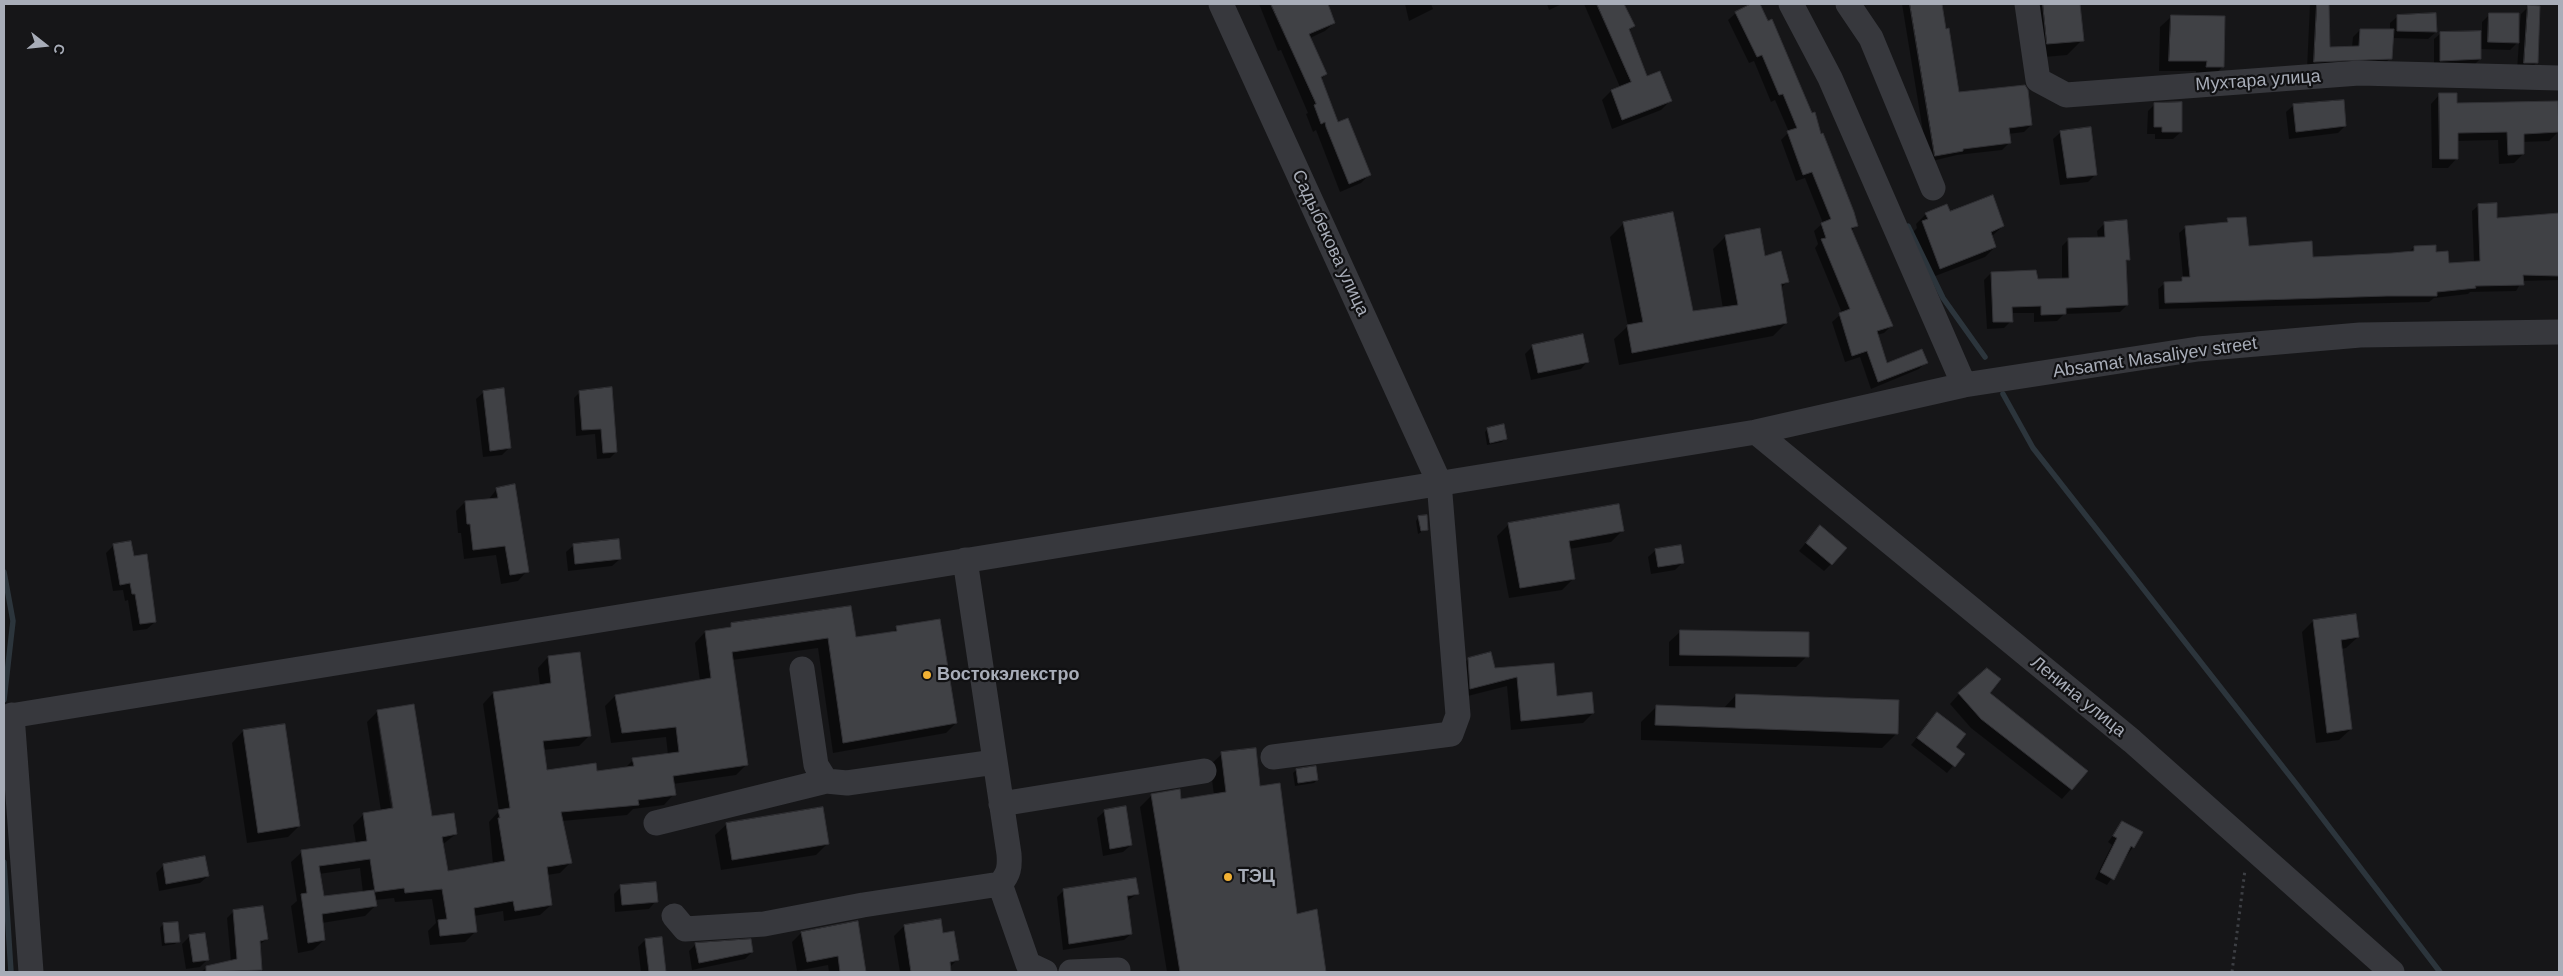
<!DOCTYPE html>
<html>
<head>
<meta charset="utf-8">
<style>
	body { margin:0 }
	#map { position:relative; width:2563px; height:976px; overflow:hidden; background:#161618; font-family:Arial,sans-serif }
	canvas { display:block }
	.frame { position:absolute; inset:0; border:5px solid #a8adb8; pointer-events:none }
	.north { position:absolute; left:20px; top:20px; width:50px; height:50px; -webkit-text-stroke:4px #111113; paint-order:stroke; rotate:106deg; font-size:14px; font-weight:700; line-height:20px; text-align:center; color:#a8adb8 }
	.north::after { content:''; display:block; margin:auto; width:18px; height:22px; background:#a8adb8; clip-path:polygon(50% 0,100% 100%,50% 72%,0 100%) }
</style>
</head>
<body>
<div id="map">
<canvas width="2563" height="976"></canvas>
<div class="frame"></div>
<div class="north">С</div>
</div>
<script>
const ctx = document.querySelector('canvas').getContext('2d');
ctx.lineJoin = 'round';
function fillPath(path, color) {
  ctx.fillStyle = color;
  ctx.fill(path, 'evenodd');
}
function strokePath(path, color, width, dash) {
  ctx.strokeStyle = color;
  ctx.lineWidth = width;
  ctx.lineCap = dash ? 'butt' : 'round';
  ctx.setLineDash(dash || []);
  ctx.stroke(path);
}
function label(font, color, halo, rows, align = 'center') {
  ctx.font = font + ' Arial,sans-serif';
  ctx.lineWidth = 4.5;
  ctx.setLineDash([]);
  ctx.textBaseline = 'middle';
  ctx.strokeStyle = halo;
  ctx.fillStyle = color;
  for (const [text, x, y, turn = 0] of rows) {
    ctx.save();
    ctx.translate(x, y);
    ctx.rotate((+turn || 0) * Math.PI / 180);
    ctx.textAlign = isNaN(turn) ? turn : align;
    if (halo) ctx.strokeText(text, 0, 0);
    ctx.fillText(text, 0, 0);
    ctx.restore();
  }
}
fillPath(new Path2D(`
	M1259,4h67l8,19 -9,8 -15,7 16,36 -5,5 16,45 33,50 -9,9 -21,9 -24,-62 -3,2 -7,-18 2,-1 -27,-63 -3,1z
	M1405,4h26l2,5 -24,12z
	M1547,4h15l-13,6z
	M1584,4h39l11,22 -5,5 17,47 24,23 -9,9 -49,19 -10,-29 9,-9 9,-4z
	M1754,4h5l61,132 37,89 -6,6 40,95 -7,7 -7,2 9,29 40,-2 -7,7 -48,20 -11,-32 -15,5 -13,-40 10,-9 -27,-65 3,-4 -4,-13 9,-8 -18,-45 -9,3 -15,-41 8,-8 -14,-32 -4,2 -17,-41 -5,2 -21,-43 8,-7z
	M1902,4h39l17,90 73,31 -7,7 -16,2 1,9 -7,7 -45,5 -29,7z
	M2027,4h54l-2,2 3,34 -15,15 -34,3z
	M2310,4h18l1,44 23,-1 1,-10 7,-7 30,1v-8l8,-7 38,16 -8,7 -36,-1 -2,20 -7,8 -76,3z
	M2528,7l9,55 -7,7 -13,1 2,-29 -9,9 -30,-1v10l-6,6 -40,2v-28l7,-6 41,-1v-10l7,-7 30,17 2,-18z
	M2172,16l51,50 -11,12 -16,-1v-6h-37l1,-44z
	M2440,94l16,10 102,28 -9,9 -27,1 1,12 -9,9 -15,1 -1,-24 -42,1 1,17 -9,10h-16l-1,-64z
	M2155,104l26,28 -8,7h-18v-5h-8l1,-23z
	M2294,105l51,21 -7,7 -49,6 -3,-27z
	M2061,132l35,42 -8,8 -28,3 -7,-46z
	M2479,205l17,14 63,-4v65l-37,1 -6,10 -46,1 -2,2 -34,4 -5,4 -270,7 -1,-20 7,-6 13,-1 5,-4 -4,-45 7,-6 38,-3 4,-4 20,27 63,11 97,-5 6,-6 21,6 13,11 26,-1 -2,-52z
	M1949,213l54,13 -12,11 4,10 -10,10 -55,21 -17,-46 4,-4 -1,-4 10,-10z
	M1672,214l20,99 31,-4 -10,-60 13,-13 38,22 23,24 -7,7 6,34 -13,13 -154,29 -5,-26 14,-13 -18,-89 13,-13z
	M2104,224l25,35 -4,4 2,42 -7,7 -56,2 -7,7 -23,1v-9h-23v8l-7,7 -17,1 -3,-49 7,-7 46,7h25v-34l7,-7 29,-1 -1,-7z
	M1533,346l55,15 -7,8 -50,11 -6,-26z
	M484,392l25,56 -7,7 -19,2 -7,-58z
	M580,392l36,60 -6,6 -13,1 -2,-25 -19,2 -2,-38z
	M1488,429l17,10 -3,3 -15,3 -2,-13z
	M497,489l30,82 -9,10 -17,3 -5,-29 -32,4 -3,-26h-3l-2,-22 9,-9 23,-2z
	M1618,505l4,26 -11,11 -42,7 5,29 -12,12 -53,8 -12,-62 11,-11z
	M1419,517l8,12 -9,5 -2,-13z
	M1813,534l18,30 -7,7 -25,-20z
	M574,545l46,14 -8,7 -44,5 -2,-19z
	M113,546l20,11 22,65 -8,7 -14,2 -5,-31 -3,1 -2,-11 -10,1 -7,-38z
	M1656,550l26,13 -7,7 -24,4 -3,-17z
	M2313,621l45,16 -12,11 -5,1 10,80 -12,11 -23,3 -14,-111z
	M731,625l124,13 37,-5 5,-5 59,95 -10,10 -113,20 -15,-105 -86,12 15,104 -11,11 -63,9 1,10 -10,11 -31,4 -6,6 -65,6 8,42 -10,10 -13,2 4,30 -11,10 -36,6 -1,-10 -29,5 2,15 -11,11 -35,3 -2,-14 8,-8 -4,-24 -37,3 -1,-4 -19,2 1,5 -11,11 -43,7 2,17 -11,10 -15,3 -7,-47 6,-5 -6,-39 11,-10 54,-9 -3,-18 11,-11 17,-3 -14,-89 10,-10 54,106 25,16 -14,11 5,27 46,-8 -4,-42 10,-11 -16,-107 10,-11 47,-7 -2,-18 10,-11 42,78 -11,11 -36,4 3,21 50,1 28,-3 9,-9 35,-5 -2,-18 -55,6 -6,-37 10,-10 85,-15 -5,-38 10,-11 22,-3zM377,718h2l16,96 -3,1zM360,868l3,25 -40,4 -4,-23z
	M1681,631l126,25 -11,11 -127,-1v-24z
	M1468,659l26,11 59,-6 3,33 37,16 -10,10 -72,7 -4,-44 -47,12 -2,-28z
	M1988,693l83,96 -9,10 -91,-71 -21,-24 9,-10z
	M1736,695l161,38 -15,15 -241,-8v-18l15,-15 67,2z
	M1937,713l17,34 9,7 -16,19 -36,-28z
	M243,731l56,95 -11,11 -41,6 -15,-100z
	M1222,754l74,161 20,-4 9,61h-158l-27,-165 12,-12 28,5 34,-5 -4,-30z
	M1296,770l21,10 -3,3 -19,3 -2,-13z
	M1105,811l26,34 -8,7 -20,4 -6,-38z
	M2123,822l10,25 -26,38 -12,-6 17,-34 -4,-3z
	M727,824l100,20 -11,11 -95,15 -6,-35z
	M163,866l45,10 -8,7 -41,8 -3,-18z
	M621,887l35,14 -7,8 -34,3 -1,-18z
	M1064,890l73,4 -10,7 4,33 -7,6 -61,10 -6,-53z
	M233,912l34,27 -8,6 2,25 -3,2h-57l5,-4 25,-6 -4,-44z
	M857,922l8,50h-36l-1,-7 -31,6 -5,-29 9,-9z
	M163,924l15,17 -3,3 -13,2 -2,-18z
	M904,926l38,8 15,26 -8,8 1,4h-50l-6,-36z
	M204,934l4,25 -8,8 -14,2 -4,-25 7,-7z
	M661,938l4,34h-24l-3,-25 7,-7z
	M696,944l56,8 -7,7 -53,11 -3,-19z`), '#0007');
strokePath(new Path2D(`
	M1908,226l35,72 42,59
	M2003,394l30,54 264,337 143,187
	M4,572l9,49 -9,79
	M4,862l7,110`), '#2c353c', 5.5);
const building = new Path2D(`
	M1271,4h57l7,19 -26,11 18,40 -6,3 17,45 10,-4 23,57 -22,9 -23,-57 -1,-5 -4,2 -7,-19 2,-1z
	M1597,4h27l11,22 -6,3 18,47 13,-5 12,30 -50,19 -11,-30 20,-8z
	M1751,4h9l8,17 4,-2 40,94 3,-1 6,22 2,-1 31,79 4,14 -7,2 42,98 -16,5 10,32 35,-14 6,14 -50,19 -11,-31 -15,5 -13,-43 11,-4 -29,-70 5,-1 -5,-15 10,-4 -19,-47 -9,3 -16,-44 10,-3 -14,-34 -4,1 -17,-40 -5,2 -22,-45z
	M1910,4h32l4,25 3,-1 10,64 66,-7 3,5 4,35 -23,3 2,15 -48,6v2l-28,5z
	M2043,4h37l4,37 -37,3z
	M2317,4h12l1,43 29,-1 1,-17h34l-2,30 -78,3z
	M2528,5l12,1 -2,57h-14z
	M2436,13l1,19 -40,-1v-16z
	M2489,13h30v30l-31,-1z
	M2171,15l54,1 -1,51h-18l1,-6h-38z
	M2481,31v28l-41,2v-29z
	M2439,93h18v10l101,-2 1,31 -35,2v20l-16,1 -1,-23 -49,1v26h-18z
	M2344,100l2,26 -50,6 -3,-28z
	M2182,102v30h-20v-5h-8v-24z
	M2091,127l6,48 -30,3 -7,-47z
	M1993,195l11,31 -13,6 5,15 -56,22 -18,-48 6,-2 -3,-6 22,-9 3,7z
	M2497,203v15l62,-5v63l-36,-1 1,10 -49,1 1,2 -39,4v4h-50l-222,7 -1,-21 18,-1v-4h8l-5,-51 43,-4 -1,-4 19,-1 3,29 63,-5 1,16 79,-4 22,-2v-5l22,-1v7l12,-1 1,12 31,-2 -2,-57z
	M1673,212l20,99 45,-6 -13,-70 35,-7 5,28 16,-5 8,31 -8,2 6,39 -155,30 -5,-28 16,-3 -20,-100z
	M2127,220l3,40h-4l2,45 -62,3v6l-25,1v-9l-29,1 1,15h-20l-2,-50 45,-2 2,9 31,-1 -1,-40 37,-1 -1,-15z
	M1583,334l6,28 -51,11 -6,-28z
	M612,387l5,65 -14,1 -2,-24 -19,1 -3,-39z
	M504,388l7,60 -21,3 -7,-60z
	M1504,424l3,15 -17,4 -3,-15z
	M515,484l14,88 -19,3 -5,-29 -32,4 -3,-26h-3l-2,-23 33,-3 -2,-10z
	M1619,504l5,27 -55,10 6,38 -55,9 -12,-65z
	M1427,515l1,15 -7,1 -3,-15z
	M1820,525l27,23 -15,17 -26,-22z
	M619,539l2,20 -46,5 -2,-20z
	M131,541l3,15 13,-2 9,68 -16,2 -5,-30h-3l-2,-11 -10,2 -7,-41z
	M1681,545l3,18 -26,4 -3,-18z
	M851,606l5,31 41,-6 -1,-5 44,-7 17,104 -114,20 -15,-105 -96,14 16,113 -75,11 3,19 -38,5 1,5 -78,7 11,51 -25,4 5,38 -37,6 -2,-10 -39,7 3,24 -37,4 -2,-16 9,-1 -5,-30 -37,4 -1,-5 -29,4 -5,-33 -51,7 5,30 50,-6 3,16 -55,8 3,26 -17,3 -7,-49 6,-1 -6,-43 66,-9 -4,-28 30,-5 -16,-98 37,-6 18,112 22,-3 3,21 -15,3 6,34 57,-10 -7,-43h2l-2,-8 12,-2 -17,-116 58,-9 -3,-27 32,-4 11,84 -48,5 4,29 49,-7 1,8 37,-5 -2,-8 47,-6 -3,-25 -54,6 -7,-38 96,-17 -6,-47 26,-4v-4z
	M2356,614l3,23 -18,3 11,89 -25,4 -14,-113z
	M1680,630l129,2v25l-129,-2z
	M1491,652l4,16 59,-5 3,33 35,-4 2,21 -73,8 -4,-44 -47,12 -2,-31z
	M1987,668l14,11 -11,14 98,78 -16,19 -91,-71 -23,-26z
	M1736,694l163,6 -1,34 -243,-9 1,-20 79,3z
	M1937,712l29,22 -10,13 9,7 -10,13 -38,-29z
	M285,724l15,102 -42,7 -15,-103z
	M1256,748l4,38 20,-3 17,131 20,-5 9,63h-146l-29,-178 29,-5 1,10 45,-7 -5,-40z
	M1316,766l2,14 -20,3 -2,-14z
	M1126,806l6,39 -22,4 -6,-39z
	M823,807l6,37 -97,16 -6,-37z
	M2122,821l21,11 -9,16 -3,-2 -17,34 -14,-8 17,-34 -4,-2z
	M205,856l4,20 -43,8 -3,-20z
	M1136,878l3,16 -12,2 5,38 -63,10 -6,-55z
	M656,882l2,20 -36,3 -2,-20z
	M263,906l5,33 -8,2 2,29 -56,2v-6l31,-7 -4,-49z
	M941,919l2,14 11,-2 5,29 -9,2 1,10h-40l-7,-47z
	M858,921l8,51h-26l-2,-16 -31,6 -6,-30z
	M178,922l2,20 -15,1 -2,-20z
	M205,933l4,27 -16,2 -4,-27z
	M662,937l4,35h-17l-4,-33z
	M751,939l2,13 -54,11 -4,-20z`);
fillPath(building, '#404145');
strokePath(building, '#303034', 1);
strokePath(new Path2D(`
	M2232,972l13,-102`), '#3d3f44', 3, [2.5, 4]);
strokePath(new Path2D(`
	M1221,4l218,478 19,233 -7,19 -178,23
	M1791,4l39,74 134,307
	M1848,4l23,34 62,150
	M2027,4l11,76 28,15 293,-22 200,5
	M1756,432l376,309 260,231
	M802,669l14,96 10,16 21,2 148,-21
	M12,715l19,257
	M4,717l1752,-285 208,-47 234,-36 162,-14 199,-3
	M1001,804l203,-33
	M656,823l170,-42
	M1000,884l28,80 17,8
	M674,916l11,13 79,-5 99,-19 137,-21c9,-10 10,-17 9,-30l-44,-294
	M1071,972l47,-2`), '#37383d', 25);
for (const [x, y, r, color] of [
	[927,675,5,"#f2b134"],
	[1228,877,5,"#f2b134"]
]) {
  const dot = new Path2D();
  dot.arc(x, y, r, 0, 2 * Math.PI);
  ctx.fillStyle = color;
  ctx.fill(dot);
  strokePath(dot, '#111113', 2);
}
label('18px', '#a8adb8', '#111113', [
	["Мухтара улица",2258,81,-4],
	["Садыбекова улица",1330,243,65],
	["Absamat Masaliyev street",2155,358,-8],
	["Ленина улица",2078,697,39]
]);
label('bold 18px', '#a8adb8', '#111113', [
	["Востокэлекстро",937,675],
	["ТЭЦ",1238,877]
], 'left');
</script>
</body>
</html>
